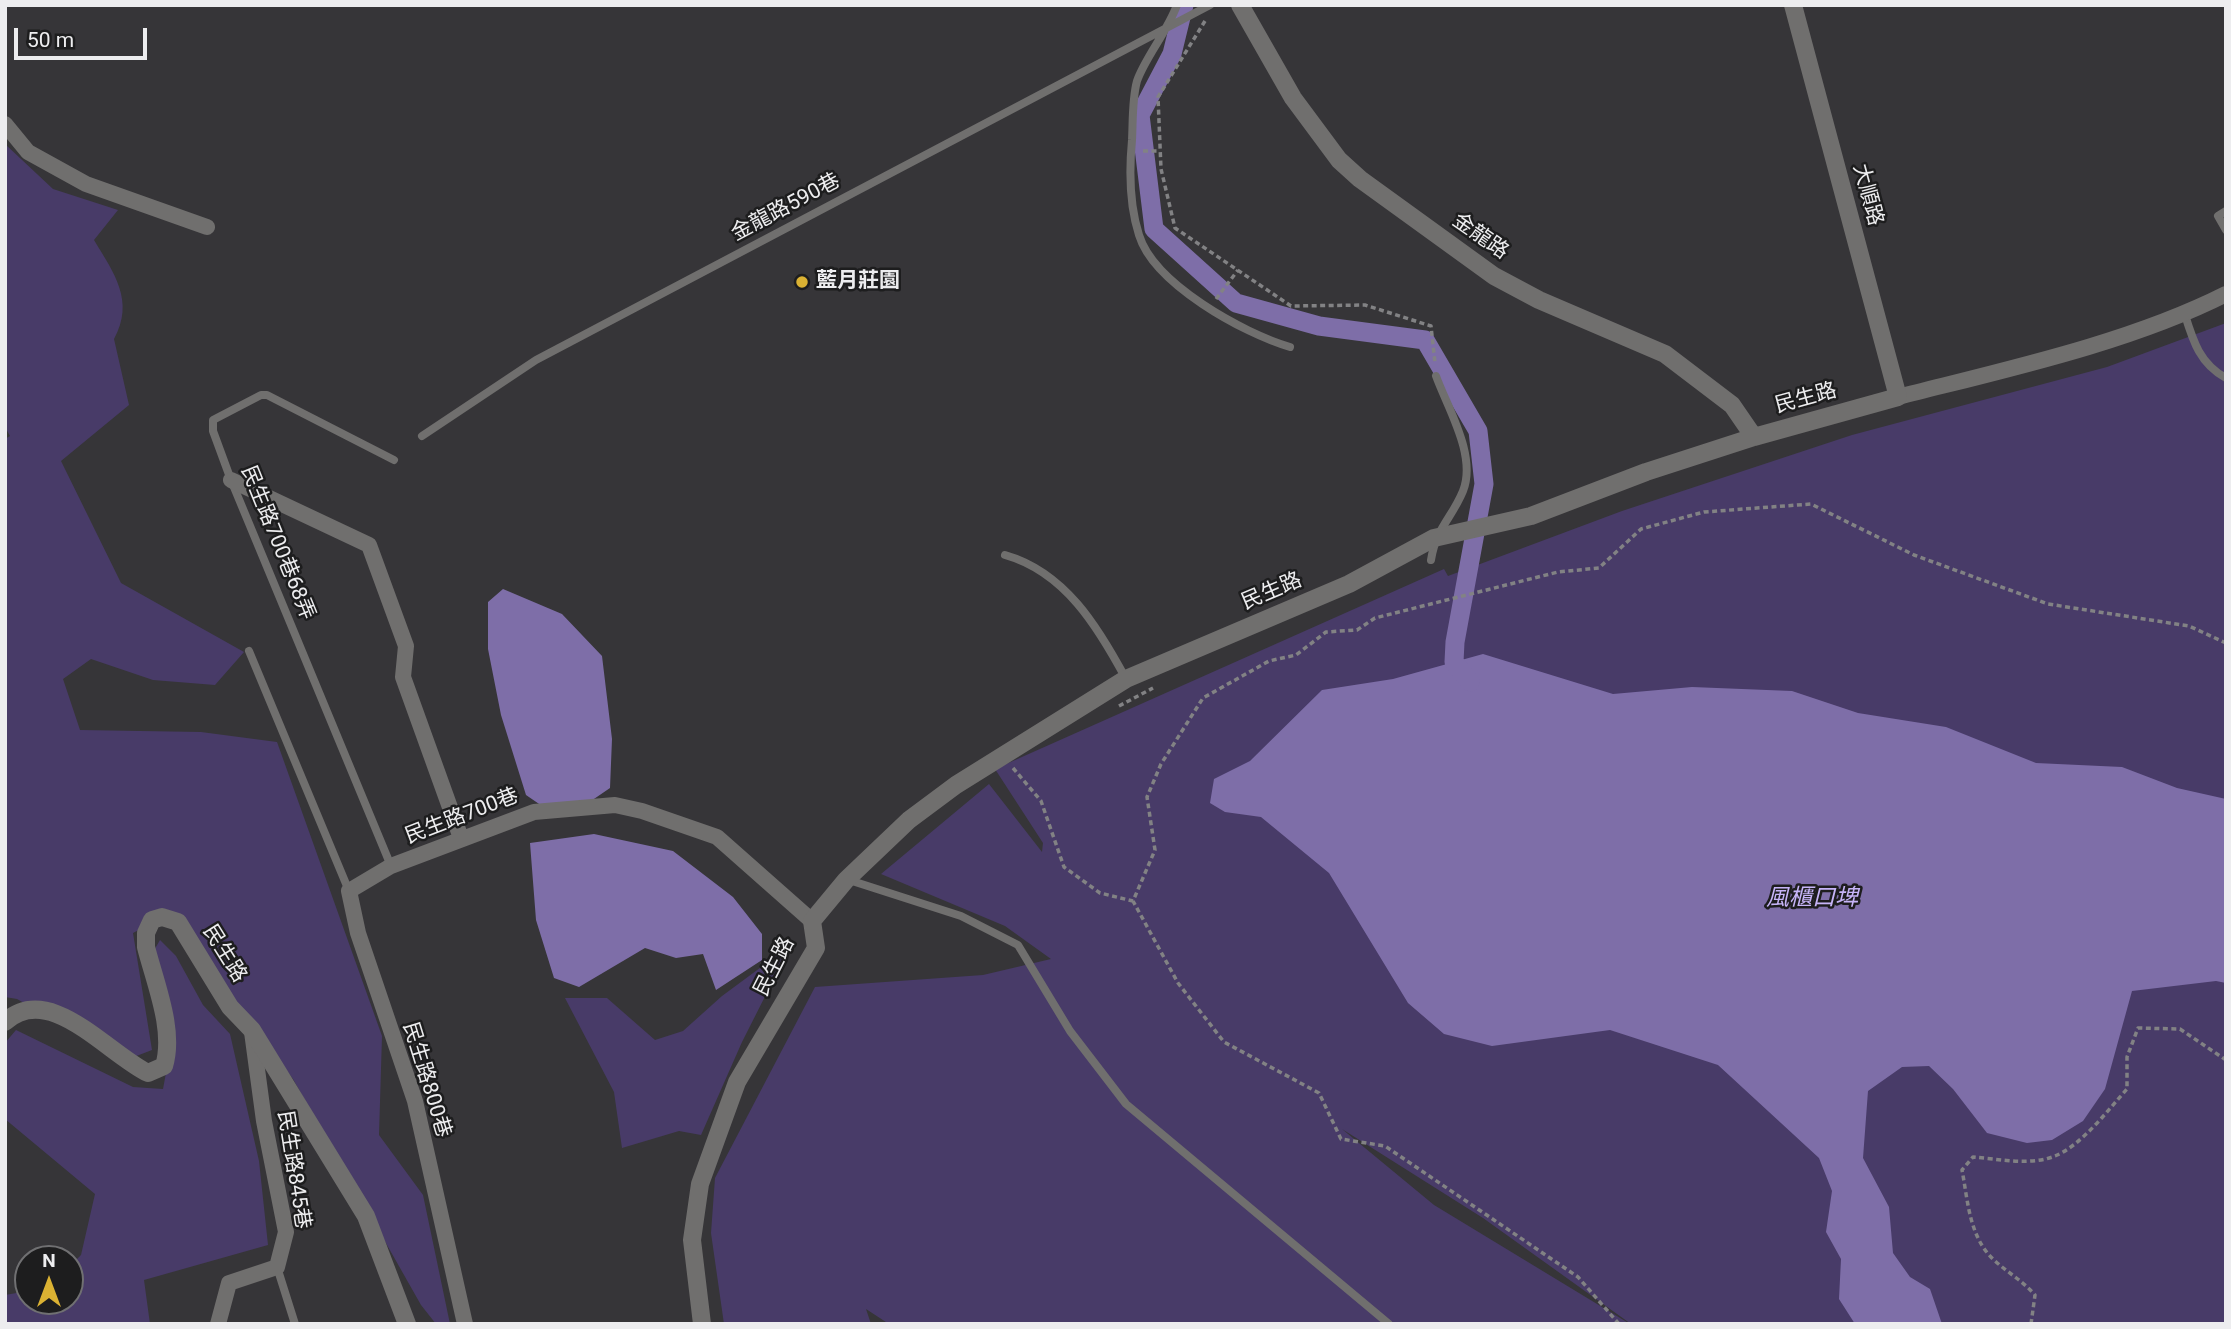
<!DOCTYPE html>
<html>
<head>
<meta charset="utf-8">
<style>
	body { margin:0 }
	#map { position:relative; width:2231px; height:1329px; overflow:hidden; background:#363538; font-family:Roboto,sans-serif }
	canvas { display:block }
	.frame { position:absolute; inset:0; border:7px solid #ededef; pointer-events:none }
	.north { position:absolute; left:14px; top:1245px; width:70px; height:70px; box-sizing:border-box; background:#1d1d1e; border:2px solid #707072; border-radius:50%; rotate:0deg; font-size:19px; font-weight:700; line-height:28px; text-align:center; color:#ededef }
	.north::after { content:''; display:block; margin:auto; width:24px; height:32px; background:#dbb233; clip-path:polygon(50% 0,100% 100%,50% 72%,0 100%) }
	.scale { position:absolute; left:14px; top:28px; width:133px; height:32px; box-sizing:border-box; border:4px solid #ededef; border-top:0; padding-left:9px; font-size:21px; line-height:24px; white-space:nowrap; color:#ededef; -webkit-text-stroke:5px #1d1d1e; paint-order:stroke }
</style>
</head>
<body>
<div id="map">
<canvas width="2231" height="1329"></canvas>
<div class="frame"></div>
<div class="north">N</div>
<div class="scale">50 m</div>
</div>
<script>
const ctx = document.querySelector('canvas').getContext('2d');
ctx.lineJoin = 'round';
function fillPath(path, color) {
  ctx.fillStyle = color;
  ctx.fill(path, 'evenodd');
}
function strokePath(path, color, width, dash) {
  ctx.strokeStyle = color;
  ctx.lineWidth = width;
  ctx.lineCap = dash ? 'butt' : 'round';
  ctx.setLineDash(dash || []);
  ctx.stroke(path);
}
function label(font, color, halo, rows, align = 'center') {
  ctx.font = font + ' Roboto,"Noto Sans TC",sans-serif';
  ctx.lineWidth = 5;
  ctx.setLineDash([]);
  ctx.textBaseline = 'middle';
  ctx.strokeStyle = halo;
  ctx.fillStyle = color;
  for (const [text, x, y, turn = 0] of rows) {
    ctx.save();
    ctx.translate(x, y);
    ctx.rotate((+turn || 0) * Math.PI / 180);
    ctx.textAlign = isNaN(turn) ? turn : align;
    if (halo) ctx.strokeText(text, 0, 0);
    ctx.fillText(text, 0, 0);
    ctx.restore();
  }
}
fillPath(new Path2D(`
	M5,144l48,45 65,21 -24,30c20,33 41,61 20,99l15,66 -68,56 60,122 123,69 -29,33 -62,-5 -62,-21 -28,20 17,51 121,2 76,10 105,294 -3,99 44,60 27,129h-14l-15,-19 -128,-226 -124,-165 -36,19 19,117 -26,10 -109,-61 -12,-2v-558l5,-3 -5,-9z
	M2226,323v1001h-595l-148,-106 -141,-89 92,76 196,119h-741l-23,-15 5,15h-147l-13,-91 4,-55 100,-191 168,-12 68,-16 -46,-33 -124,-52 108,-90 53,68 1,-9 -48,-74 449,-200 4,7 174,-65 230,-76 255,-68z
	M160,940l16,16 27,49 27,29 29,127 9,84 -124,35 6,44h-145v-29l23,-4v10h42v-35l11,-11 14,-61 -90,-75v-76l11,-13 117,57 30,2 6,-32 -20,-98z
	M791,945l-49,97 -41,93 -22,-4 -57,17 -8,-56 -49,-94h42l48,42 28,-9 39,-35z`), '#483b68');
fillPath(new Path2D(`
	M503,589l59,25 40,42 10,83 -2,49 -19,13 -46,7 -19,-13 -25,-80 -13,-66v-47z
	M1483,654l130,40 79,-7 100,4 66,22 88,14 90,36 86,4 55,21 49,11v184l-10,-2 -84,10 -27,98 -22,32 -31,19 -25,3 -40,-10 -34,-44 -24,-23 -27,1 -34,24 -5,67 26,49 4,46 17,24 20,12 12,35h-87l-16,-25 2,-40 -15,-27 6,-41 -13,-33 -101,-93 -108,-35 -118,16 -48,-12 -36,-31 -79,-130 -68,-56 -36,-5 -15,-9 4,-24 36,-18 72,-71 71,-11z
	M594,834l79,17 60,46 29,37v26l-46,30 -13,-36 -27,4 -31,-10 -66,39 -25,-9 -18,-58 -6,-77z`), '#7e6ea8');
strokePath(new Path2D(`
	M1184,5l-12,49 -32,61 14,114 82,74 83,23 106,14 53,91 6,53 -29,158 -1,20 16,20`), '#7e6ea8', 19);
strokePath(new Path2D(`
	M1205,21l-47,76 3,72 14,59 116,78 74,-1 66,21 4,37
	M1143,151h17
	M1216,299l22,-29
	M1119,706l34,-18
	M1013,768l28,33 23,66 36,26 33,8
	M1619,1324l-41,-47 -193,-131 -44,-7 -22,-46 -95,-51 -46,-59 -45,-82 22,-51 -8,-53 14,-33 42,-66 66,-37 27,-6 30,-23 31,-2 18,-12 183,-46 41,-4 42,-39 63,-17 107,-8 103,51 134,49 141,22 37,17
	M2031,1324l4,-29c-12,-14 -27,-22 -41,-35 -25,-23 -26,-59 -32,-90l11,-13c26,2 58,9 82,-1 27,-11 53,-46 72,-67v-32l11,-29 42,1 46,31`), '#828284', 3.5, [5, 3.5]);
strokePath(new Path2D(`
	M1177,5c-10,27 -32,53 -40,76 -5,18 -4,41 -5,59 -3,32 -3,64 7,95 15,49 104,98 151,112
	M2226,211l-8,5 8,14
	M2185,315c8,26 15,49 41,63
	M422,436l114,-76 674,-355
	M1005,555c60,17 93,72 121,124
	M1431,560c5,-32 21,-42 32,-69 14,-35 -15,-82 -27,-115
	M249,651l100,240
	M391,866l-160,-386 -18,-49v-11l48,-25h6l127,65
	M849,880l112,36 57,29 52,86 56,73 263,220
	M277,1267l18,57`), '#706f6e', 8);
strokePath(new Path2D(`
	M5,124l23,28 58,32 121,43
	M1898,397c106,-27 231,-54 328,-103
	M231,480l138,65 37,101 -3,31 58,161
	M218,1324l11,-41 48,-16 9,-35 -22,-111 -12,-89
	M465,1324l-50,-223 -57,-168 -9,-42 42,-25 143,-54 81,-7 27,6 75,26 95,84`), '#706f6e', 16);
strokePath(new Path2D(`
	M1240,5l53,93 46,62 21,19 134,97 45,24 126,54 67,51 22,32
	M5,1022c44,-41 102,31 143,51l16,-7c11,-36 -9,-83 -18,-119v-14l6,-13 10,-3 16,5 52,85 22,23 114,186 41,108
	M702,1324l-10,-84 8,-56 37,-102 79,-134 -4,-27 34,-41 63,-60 47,-35 170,-106 223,-95 85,-46 97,-22 115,-44 108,-35 144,-40 -105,-392`), '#706f6e', 18);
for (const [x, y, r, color] of [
	[802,282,7,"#dbb233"]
]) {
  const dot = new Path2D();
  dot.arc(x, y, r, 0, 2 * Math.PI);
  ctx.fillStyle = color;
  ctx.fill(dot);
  strokePath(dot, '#1d1d1e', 2.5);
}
label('21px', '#ededef', '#1d1d1e', [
	["大順路",1867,195,75],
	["金龍路590巷",786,208,-28],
	["金龍路",1480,237,35],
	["民生路",1806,399,-15],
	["民生路700巷68弄",277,543,68],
	["民生路",1272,592,-23],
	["民生路700巷",462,817,-21],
	["民生路",224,954,58],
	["民生路",775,967,-63],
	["民生路800巷",426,1080,73],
	["民生路845巷",293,1170,81]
]);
label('bold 21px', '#ededef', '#1d1d1e', [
	["藍月莊園",816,282]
], 'left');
label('italic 23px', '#c6b4f7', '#1d1d1e', [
	["風櫃口埤",1812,899]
]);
</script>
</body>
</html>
